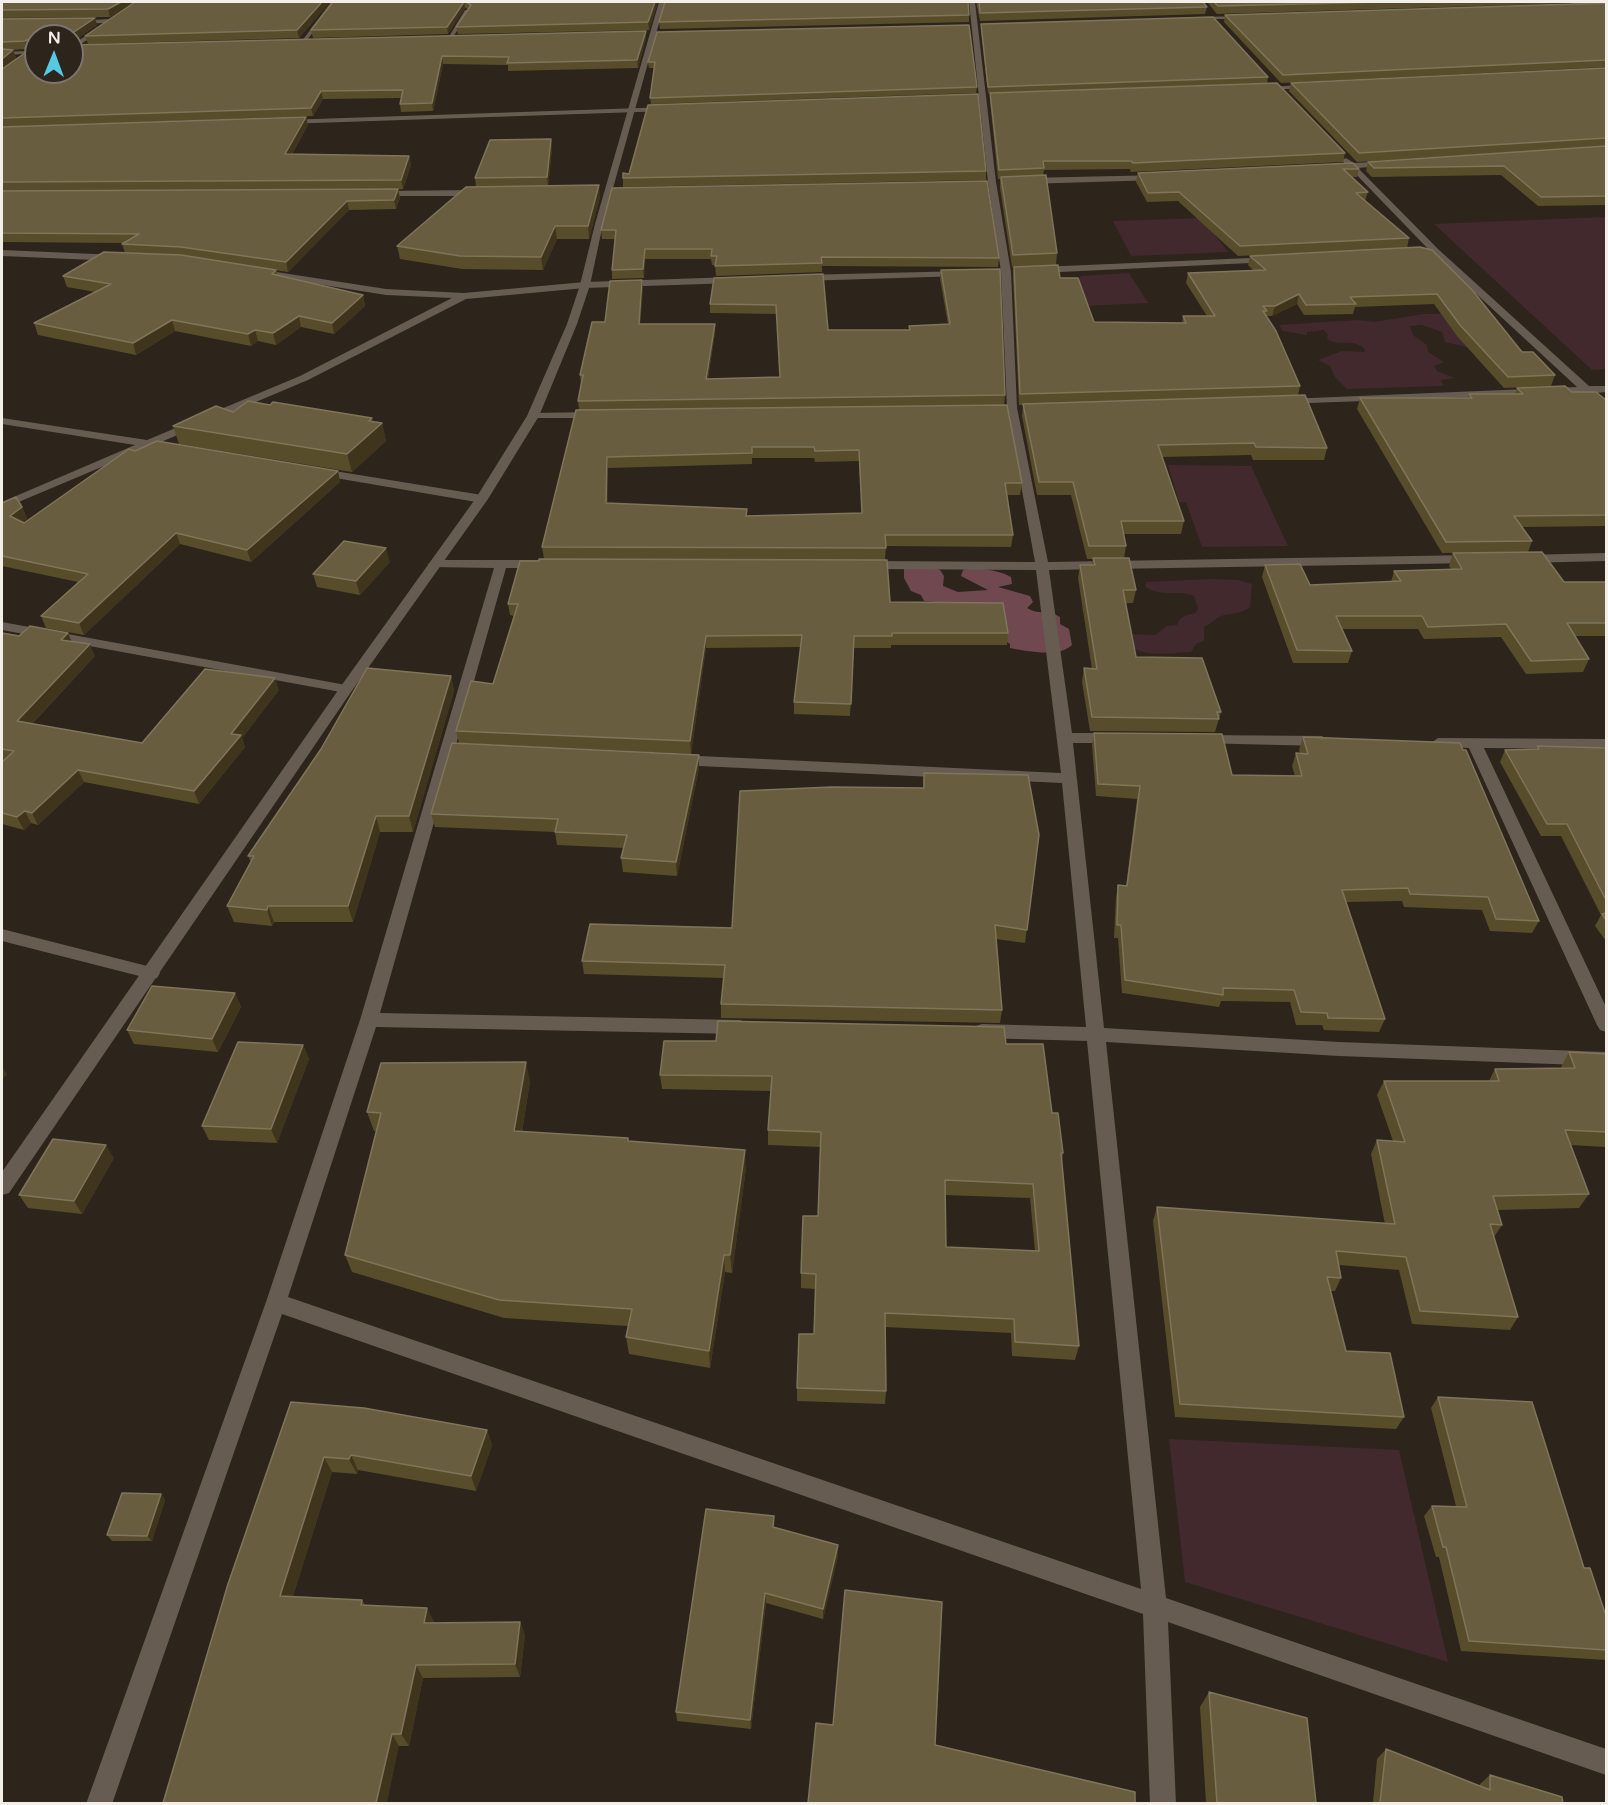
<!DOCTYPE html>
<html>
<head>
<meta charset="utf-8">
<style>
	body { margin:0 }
	#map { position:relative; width:1608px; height:1805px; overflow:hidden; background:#2d241c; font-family:"Varela Round",sans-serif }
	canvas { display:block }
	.frame { position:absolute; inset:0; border:3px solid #f4eee9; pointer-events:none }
	.north { position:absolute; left:24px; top:24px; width:60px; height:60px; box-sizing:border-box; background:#2d241c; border:2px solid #7d756e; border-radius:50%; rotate:1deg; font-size:16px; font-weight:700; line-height:24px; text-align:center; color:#f4eee9 }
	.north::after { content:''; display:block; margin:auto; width:21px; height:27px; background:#56c9e1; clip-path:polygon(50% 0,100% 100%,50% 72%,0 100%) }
</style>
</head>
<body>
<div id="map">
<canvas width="1608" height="1805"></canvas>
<div class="frame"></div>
<div class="north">N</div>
</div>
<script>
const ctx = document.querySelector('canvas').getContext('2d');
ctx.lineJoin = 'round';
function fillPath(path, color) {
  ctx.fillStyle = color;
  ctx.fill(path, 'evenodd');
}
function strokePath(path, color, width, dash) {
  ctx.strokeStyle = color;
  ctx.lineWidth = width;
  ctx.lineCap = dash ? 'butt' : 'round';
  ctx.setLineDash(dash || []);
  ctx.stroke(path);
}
fillPath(new Path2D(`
	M1606,217v152l-14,1 -158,-146z
	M1202,218l26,34 -97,4 -18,-35z
	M1129,273l19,30 -63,3 -8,-27 5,-3z
	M1481,313l10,30 -25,4 -21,-5 -3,-10 -20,-7 -12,1 3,9 14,10 1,7 16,10 -10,4 3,5 18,7 -14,2 3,6 -97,3 -12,-12 -5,-11 -12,-6 24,-9 23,1 -1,-4c-14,-10 -24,-1 -37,-9l1,-4 -4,-5 -17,2v3l-24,-4 -4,-6 79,-5 16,2 49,-8z
	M1168,465l83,1 37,80 -86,1 -16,-45h-7z
	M1211,579l27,1 14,4 -2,23c-8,7 -19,6 -29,9 -6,3 -10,8 -17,11v14l-8,3 -5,8c-37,2 -48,7 -79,-18l43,1 12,-9 10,-1c4,-10 10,-10 19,-12l2,-5 -4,-12c-16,-7 -33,2 -48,-9v-5z
	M1169,1439l230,11 49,212 -263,-80z`), '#41292e');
fillPath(new Path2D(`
	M928,566l12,4 4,6 -1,10 15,6 30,-2 -27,-14 2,-6c13,-4 36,0 48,7l1,7 -14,3 32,9 3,6 -6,6c10,7 24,2 33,9v7l9,5 3,16c-13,13 -45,6 -62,3v-4l-7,-5 -54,-25 -13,-12 -12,-1 -3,-6 -10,-4 -7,-13v-10z`), '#704850');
fillPath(new Path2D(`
	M465,10l5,1 -19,29h-4z`), '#665c52');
fillPath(new Path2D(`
	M137,2h7l-72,48v-5l33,-22 -31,1 -2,-3 39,-2z
	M331,2h6l-34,43h-4z
	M969,2h6l21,180 15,90 6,136 31,154 426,-7 6,4 -6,4 -425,7 23,163h43l7,5 -7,5h-42l31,285 235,14 267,10v14l-267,-10 -233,-14 60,556 440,151v26l-438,-153 8,182h-26l-7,-190 -861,-300 -170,490h-26l180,-502 94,-282 134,-452 -64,-1 -2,-3 6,-4h107l6,4 -6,4h-35l-126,445 360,7 6,2 3,5 -3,5 -6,2 -364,-7 -88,270 853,292 -54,-548 -105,-3 -6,-2 -3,-5 3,-5 6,-2 104,3 -24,-244 -384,-18 -7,-5 7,-5 383,18 -25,-203 -169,-1 -6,-4 6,-4 168,1 -28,-154 -6,-136 -13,-90z
	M1568,2h7l31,12v4z
	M1248,16l-2,3h-55l3,-2z
	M2,52l25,-1 3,2 -28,3z
	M1315,84l-3,4 -52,2 -4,-2z
	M670,107l-3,4 -382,13 -4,-2 4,-2z
	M1346,158l8,5 39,-2 -3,4 -32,3 80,81 151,137h17v6l-10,1 10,10v8l-22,-18 -302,11 -1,-2 5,-3 291,-12 -145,-134 -82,-85 -18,1v-4l13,-1 -3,-4z
	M1162,175l-3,5 -133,4 -4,-3 4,-3z
	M378,191l101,-1 4,3 -4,3h-104l-1,-2z
	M2,250l116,5 5,3 -5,3 -116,-5z
	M1274,257v4l-3,1 -232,11 -5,-3 5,-3z
	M257,269l129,20 78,4 121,-11 149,-5 5,3 -5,3 -149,5 -119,11 -158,81 -306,129v-7l133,-57 -133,-21v-6l145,22 153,-64 152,-78 -66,-3 -132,-21v-4z
	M965,271l2,2 -5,3 -160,5 -5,-3 5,-3z
	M533,413l62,-1 6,3 -6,3h-66v-4z
	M316,468l166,27 6,4 -6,4 -170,-29 -2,-2z
	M1606,553v8l-82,2 -6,-4 6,-4z
	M2,622l344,63 7,4 -7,4 -344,-63z
	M1201,735l121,1 7,5 -7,5 -126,-3 -2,-3 2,-3z
	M1438,738l168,1v10l-122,-1 122,259v25l-6,-2 -3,-5 -128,-277 -36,-2 -2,-3z
	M2,929l149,38 6,1 3,5 -3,5 -6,1 -149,-38z`), '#665c52');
fillPath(new Path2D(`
	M659,2h6l-62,222 -13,61 -13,39 -38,92 -51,83 -137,193 -342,501 -7,2v-23l339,-486 135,-188 51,-82 40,-92 13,-39 15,-61z`), '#665c52');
fillPath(new Path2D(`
	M2,2h132l-24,15 -108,1v1l95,6 -25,17v-6l-36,36 610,-41v7l-8,30 -130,3v-6l-65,-1 -10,47 -32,1 -1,-8 1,-6 -78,1 -10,17 -311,11 304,-10 2,8 -16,29 117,2 2,9 -8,24 -401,2 396,-2 2,9 -4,11 -47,1 -61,62 -106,-16 94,14 2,6 85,19 2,11 -31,28 -33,-7 -25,18 -18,-4 -7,5 -76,-15 -39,24 -98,-20 -4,-12 61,-31 -28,-5 -4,-11 62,-23 -3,-9 1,-1 -121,-1v-173l33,-24 -8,4 -18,1h4l3,8 -14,11z
	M330,2l-31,36 -211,6 -3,-8z
	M333,2h325l-9,28 -191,4 -2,-7 12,-18 -3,-1 -17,26 -135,4 -2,-8z
	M664,2h304l1,13v7l-309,7 -1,-7 6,-20z
	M976,2h227l4,5 -2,7 -225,7z
	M1207,2h399l-389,12z
	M1606,3v64l-325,16 -57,-61 1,-7z
	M981,24l287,53 -1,6 -279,10 -7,-64z
	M657,32l320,55 -1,6 -325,11 -1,-6 4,-30h-5l-1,-6z
	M1606,68v137l-68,1 -37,-31 -129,2 -6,-6 2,-9 180,-12 -191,12 -68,-71 2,-8z
	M990,93l355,60 -2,9 -212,10 -1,-3 -86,1 -1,5 14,78 -1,12 -44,2 -12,-79v-9h-2l-8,-78z
	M551,139l1,10 -4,37 52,11 -11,42h-32l-14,31 -81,-1 -62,-10 -3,-13 79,-59 -1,-9z
	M1359,169l-2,8h-5l16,15 -3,9 44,37 -2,10 -169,8 -60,-55 -31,1 -11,-20 2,-9z
	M986,171v9l-363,7v-9l6,-4z
	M612,188l387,70 -1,9 -176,-1v6l-106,4 -1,-11h-3l-1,-6h-66l-1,19 -32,1v-9l3,-31h-13l-1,-9z
	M1420,247l102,105 33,23 -4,11 -47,2 -47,-52 -23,-32 -79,3 -2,7 -49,1 -7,-11 -25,12h-6l34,70 -2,9 29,53 -3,12h-71l-2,-5 -89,2 22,64 -3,13h-57l2,12 -2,12 12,32 -3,13h-7l10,54 85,55 -6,20 -125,-1 -8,-49 2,-14 8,1 -14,-91 2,-13h12l1,-6h-6l-16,-64h-34l-15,-79 1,-11h-4l-6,-128 1,-10 46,11 34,44 88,1 1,-7h24l-21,-33 2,-10 66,-2 -6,-6 2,-9z
	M941,270l64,125 -1,10 -250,3 268,75 -2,12h-14l7,40 -2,12 -125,-1 -1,14 5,42 118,31 -1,12h-116v3h-37l-4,68 -56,-2v-12l7,-55 -95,1 -15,106 -232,-11 -3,-12 37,-47 21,-68 -4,-1 -2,-11 31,-43 5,-2 -2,-12 37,-137 -1,-9 3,-17 -1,-9 25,-53 37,-42 1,8 -3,36h75v9l-7,46 72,-2 -3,-63 -67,-1v-9l113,-30 5,56h81v-4l39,-2 -8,-45zM752,458h62l1,4 44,-1 3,52 -115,3 -139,-13v-35l144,-4z
	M1517,388l55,4 34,8v126l-84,1 10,14 -4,11 -86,1 -85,-144 3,-11h108l1,-4h46z
	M270,405l102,13 1,4 9,1 4,18 -34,31 -173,-28 -6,-18z
	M135,451l205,31 -89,80 -71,-18 -96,91 -38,-7 -5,-12 37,-34 -76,-16v-63l20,4 5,12 -5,3 2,1z
	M1453,553l111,29h42v54h-31l14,23 -6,13 -57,2 -25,-37 -77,2 -6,-10h-76l10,22 -4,12h-55l-31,-86 3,-12 45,20 81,-3 3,-11 57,-2 -2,-3z
	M390,562l-30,33 -43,-8 -4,-13z
	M2,633l17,3 49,-3 3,8 24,15 -63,68 110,19 137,-53 -37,48 3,9 -46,57 -115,-22 -46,43 -7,-2 -7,7 -22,-6v-62l1,-1 -1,-1z
	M451,676l3,15 -41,141h-33l-27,90h-79l-2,4 -38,-4 -7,-16 24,-44 -3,-6z
	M1094,733l138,42 63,1 -3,-10 4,-13h4l-1,-3 4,-13 236,184 -7,12 -42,-2 -8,-21 -78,-3 -2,-6 -56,1 39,117 -6,13 -55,-2 -2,-5h-26l-6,-23 -69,-1 -2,6 -97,-14 -4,-55h-4l2,-41 2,-12 8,1 11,-87 -41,-3 -4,-51z
	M1537,746l69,2v193l-11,-15 6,-11 -40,-79h-20l-41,-74 5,-12 31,-1z
	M699,755v13l-22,108 -54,-4 -2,-14 3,-10 -67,-3 -2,-13 -120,-5 -4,-13z
	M924,773l115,62 -14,108 -29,-4 6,71 -2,13 -279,-5v-14l2,-26 -139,-4 -2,-13 150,-33 191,-140z
	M235,993l6,14 -23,45 -84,-8 -7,-14z
	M1006,1044l46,69 11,40 -1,8 17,185 -4,14 -63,-4 -1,-23 -126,-6 1,64 -1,13 -88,-3v-13l17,-54 1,-45 -14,-1v-15l17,-57 2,-69 -52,-2v-15l3,-39 -109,-2 -2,-14zM945,1195l85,3 5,53 -89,-4z
	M303,1045l6,14 -32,84 -68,-3 -7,-14z
	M1569,1052l37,2v93l-36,-2 19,49 -10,14 -82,2 5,15 -8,12 24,80 -8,13 -98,-6 -13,-54 -60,-5 2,13 -6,13h-5l16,60 58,66 -8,12 -221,-12 -22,-196 4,-14 228,17 -14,-70 6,-14 16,1 -16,-46 7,-14h105l6,-12 67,-1 -1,-1z
	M530,1081l-8,51 107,9 117,27 -14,105 -7,-1 -15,96 -81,-14 -3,-17 2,-11 -124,-8 -152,-46 -7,-17 31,-124h-2l-7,-19z
	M114,1158l-32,56 -54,-6 -9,-13z
	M1438,1397l146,171 22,48v44l-145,-9 -22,-94h-3l-12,-41 8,-10h24l-25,-98z
	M291,1402l196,28 5,15 -16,46 -118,-21 -1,4 -25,-2 -39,124 69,4 3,5 69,16v2l86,-1 5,13 -5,42 -97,1 -14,68h-10l-236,57z
	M161,1494l4,6 -13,41h-40l-5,-6z
	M775,1528l63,28 -15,63 -57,-16 -15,126 -74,-8 -1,-9z
	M1209,1692l107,111h-110l-6,-96z
	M1386,1749l94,37v-2l10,-9 73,28h-190l4,-44z`), '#574d2a');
fillPath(new Path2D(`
	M121,2h13l-24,15 -2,-8z
	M322,2h8l-31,36 -2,-8z
	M464,2l1,6 -17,26 -1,-7z
	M655,2h3l-9,28 -1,-8z
	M95,18l2,7 -25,17v-6h-4z
	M646,31v7l-8,30 -1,-8z
	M34,37l2,8 -9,4 -2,-8z
	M13,50l3,8 -14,11v-10z
	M442,56l1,8 -10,47 -1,-8z
	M321,91l2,8 -10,17 -2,-8z
	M306,117l2,8 -21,37 -2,-8z
	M551,139l1,10 -4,39 -1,-11z
	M409,156l2,9 -8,24 -2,-9z
	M599,185l1,12 -11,42 -1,-13z
	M398,189l2,9 -4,11 -2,-9z
	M347,201l2,9 -61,62 -2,-10z
	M555,226l2,13 -14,31 -2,-13z
	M645,249v10l-1,19 -1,-9z
	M642,280l1,8 -4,45v-9z
	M1299,294l-2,10 -25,12 3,-10z
	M363,295l2,11 -31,28 -2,-11z
	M299,316l2,11 -25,18 -3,-12z
	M172,320l3,11 -39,24 -3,-12z
	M715,324v9l-9,55v-9z
	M255,330l3,11 -7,5 -3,-12z
	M372,418l3,12 7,-7 4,18 -34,31 -5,-18 22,-33z
	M607,457l1,11v46l-2,-11z
	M338,471l2,11 -89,80 -4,-12z
	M22,507l5,12 -12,9 -5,-12z
	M176,533l4,11 -96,91 -5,-12z
	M386,548l4,14 -30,33 -4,-14z
	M68,633l5,12 -12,-5z
	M706,636v12l-15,106 -1,-13z
	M90,644l5,12 -72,77 -6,-12z
	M451,676l3,15 -41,141 -4,-16z
	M275,678l4,12 -37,48 3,9 -46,57 -5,-13 37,-57z
	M699,755v13l-22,108 -1,-14z
	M78,770l6,12 -46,43 -6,-12z
	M25,811l6,12 -7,7 -7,-13z
	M376,816l4,16 -27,90 -5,-16z
	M268,906l6,16 -2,4 -5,-16z
	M235,993l6,14 -23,45 -6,-13z
	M303,1045l6,14 -32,84 -6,-14z
	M526,1062l4,19 -11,69 -5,-19z
	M2,1066l5,8 -5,6z
	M106,1145l8,13 -32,56 -8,-13z
	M745,1150l1,18 -14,105 -2,-18z
	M724,1255l1,17 -15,96 -1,-17z
	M487,1430l5,15 -16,46 -5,-15z
	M351,1455l7,15 -1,4 -8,-15z
	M324,1457l8,15 -43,137 -9,-13z
	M161,1494l4,6 -13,41 -5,-5z
	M838,1545v11l-15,63v-10z
	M765,1593l1,10 -15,126 -1,-9z
	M427,1608l7,13 -3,15 -7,-13z
	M520,1622l5,13 -5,42 -5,-13z
	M416,1665l7,13 -14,68 -8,-12z
	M392,1734l7,12 -12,57h-11z`), '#3f351c');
const building = new Path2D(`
	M2,2h119l-13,7 -106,1z
	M135,2h187l-25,28 -212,6z
	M333,2h131l-17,25 -136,3z
	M466,2h189l-7,20 -192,5 15,-22z
	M665,2h303l1,13 -310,7z
	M979,2h224l4,5 -227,6z
	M1214,2h168l-164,4z
	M1606,3v57l-323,15 -58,-60z
	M1213,17l55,60 -280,10 -7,-63z
	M95,18l-27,18h-32v36h36v-27l574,-14 -9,29 -130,3 2,-6 -67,-1 -10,47 -32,1 3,-14 -82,1 -10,17 -309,10v-49l33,-23 1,-7 -2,-2 -9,4 -23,1v-23z
	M969,25l8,62 -327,11 5,-36h-7l9,-30z
	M2,49l11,1 -11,9z
	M1606,68v70l-247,15 -68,-70z
	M1277,83l68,70 -212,10 -2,-2h-88l1,7 -45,2 -9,-77z
	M978,94l8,77 -363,7v-5l6,1 19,-69z
	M306,117l-21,37 124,2 -8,24 -399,2v-55z
	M551,139l-4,38 -72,1 15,-38z
	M1606,146v50l-65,1 -37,-31 -130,2 -6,-6z
	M1353,163l6,6h-16l25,23 -12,1 53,45 -169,8 -61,-54 -31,1 -10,-20z
	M1046,175l11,78 -44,2 -12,-78z
	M987,181l12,77 -178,-1 1,6 -107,3 2,-10h-6l1,-7h-67l-2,20 -31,1 4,-40h-15l11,-42z
	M599,185l-11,41h-33l-14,31 -81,-1 -63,-10 69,-59z
	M398,189l-4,11 -47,1 -61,61 -105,-15 -59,-3 17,-10 -137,-1v-42z
	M1420,247l12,3 41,41 49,61h11l22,23 -47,2 -48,-52 -23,-31 -87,3 6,7 -50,1 -7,-11 -24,12h-12l4,5h-4l13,20 24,55 -280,8 -6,-127 44,-2 2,13h18l16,44 92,1 -3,-7h32l-27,-43 78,-3 -16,-14z
	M104,252l77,3 95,15 -4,4 91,21 -31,28 -33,-7 -26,17 -18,-3 -7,4 -76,-14 -39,23 -99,-20 77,-39 -48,-8z
	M1000,269l5,126 -427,6 5,-26h-3l12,-53h13l5,-41 32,-1 -3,44h76l-9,55 74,-2 -4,-72 -66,-1 4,-26 109,-4 5,56h82l-1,-4 41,-2 -9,-54z
	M1565,386l7,6h24l10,8v115l-92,1 18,25 -86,1 -86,-144h112l-3,-4h54l-6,-6z
	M1305,395l22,53 -71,-1 -2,-4 -96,2 26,76h-63l5,25h-37l-16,-64h-34l-16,-78z
	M248,401l22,4 3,-3 99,16 -3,3 13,2 -35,31 -174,-28 43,-20 17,6z
	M1007,405l15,78h-17l8,52h-128l1,13 -344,-1 34,-137zM752,447h62l1,4 44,-1 3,63 -116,3 1,-7 -141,-6 1,-46 145,-4z
	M157,441l181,30 -91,79 -71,-17 -97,90 -38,-7 47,-42 -86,-18v-53l14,-6 6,10 -12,9 14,7 105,-74 6,2z
	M344,541l42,7 -30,33 -43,-7z
	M1542,552l22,30h42v41h-39l22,36 -58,2 -25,-37 -78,3 -6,-11h-86l16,35 -55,-1 -32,-85 35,-1 10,21 91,-4 -7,-10 68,-2 -9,-16z
	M1093,558h36l7,32h-13l13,67 66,1 19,54h-4l2,7 -127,-2 -8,-49 13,1 -17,-104h15z
	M539,559l348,1 3,42 113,1 5,30h-116v3h-38l-3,68 -57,-2 8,-67 -96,1 -16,105 -234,-10 15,-50 22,3 25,-80h-10l12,-43h19z
	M30,626l38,7 -7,7 29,4 -73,77 125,22 63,-74 70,9 -44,56 10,1 -47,56 -116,-21 -46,43 -7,-2 -8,6 -15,-4v-51l12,-11 -12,-2v-116l17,3z
	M367,668l84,8 -42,140h-33l-28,90h-80l-1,4 -40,-4 27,-50h-6l73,-107z
	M1094,733l128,1 10,41 70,1 -6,-23 12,1 -5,-17 157,6 3,7h3l73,171 -43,-2 -8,-22 -78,-3 -2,-6 -66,2 43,129 -57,-1 -1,-5 -26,-1 -7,-22 -71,-2v7l-98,-15 -4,-55h-4l1,-40 9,1 13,-100 -42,-2z
	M452,743l247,12 -23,107 -55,-4 6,-23 -72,-3 3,-13 -127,-5z
	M1537,746l69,2v152l-39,-76h-20l-42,-74 34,-1z
	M924,773l104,2 11,60 -12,95 -32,-5 7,85 -281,-6 4,-39 -143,-4 8,-37 142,4 8,-137 92,-4 92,1z
	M1606,913v7l-4,-6z
	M152,986l83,7 -23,46 -85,-9z
	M718,1021l286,6 2,17h37l9,69h6l5,40h-2l18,193 -64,-4 -1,-23 -129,-6 1,78 -89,-3 2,-54h15l2,-60 -15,-1 2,-57h15l3,-84 -53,-2 4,-54 -112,-1 4,-34h52zM945,1180l88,4 6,67 -93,-4z
	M238,1042l65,3 -32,84 -69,-3z
	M1569,1052l37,2v78l-41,-2 24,64 -96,2 9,29 -12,-1 28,93 -98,-6 -14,-54 -70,-6 5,27 -14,-1 19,74 44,2 14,64 -224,-13 -23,-197 238,17 -18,-84 28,2 -21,-61h115l-4,-12 80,-1z
	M526,1062l-12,69 114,7v3l117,9 -15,105h-6l-15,96 -83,-14 6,-28 -133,-9 -154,-45 36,-142 -14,-1 14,-49z
	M53,1139l53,6 -32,56 -55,-6z
	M1438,1397l94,5 52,166h6l16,48v34l-137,-9 -23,-94h-3l-11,-41 35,1z
	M291,1402l73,6 123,22 -16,46 -120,-21 -2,4 -25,-2 -44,139 82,4 -1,5 66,3 -3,15 96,-1 -5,42 -99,1 -15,69h-9l-16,69h-213l65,-219z
	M122,1493l39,1 -14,42 -40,-1z
	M706,1509l68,7 -1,11 65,18 -15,64 -58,-16 -15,127 -74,-8z
	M845,1590l97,12 -7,143 200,47v11h-327l8,-80 17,2z
	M1209,1692l98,26 9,85h-99z
	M1386,1749l104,41v-15l72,22 1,6h-183z`);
fillPath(building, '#685e3f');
strokePath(building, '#7e755a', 1.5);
</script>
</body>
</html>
